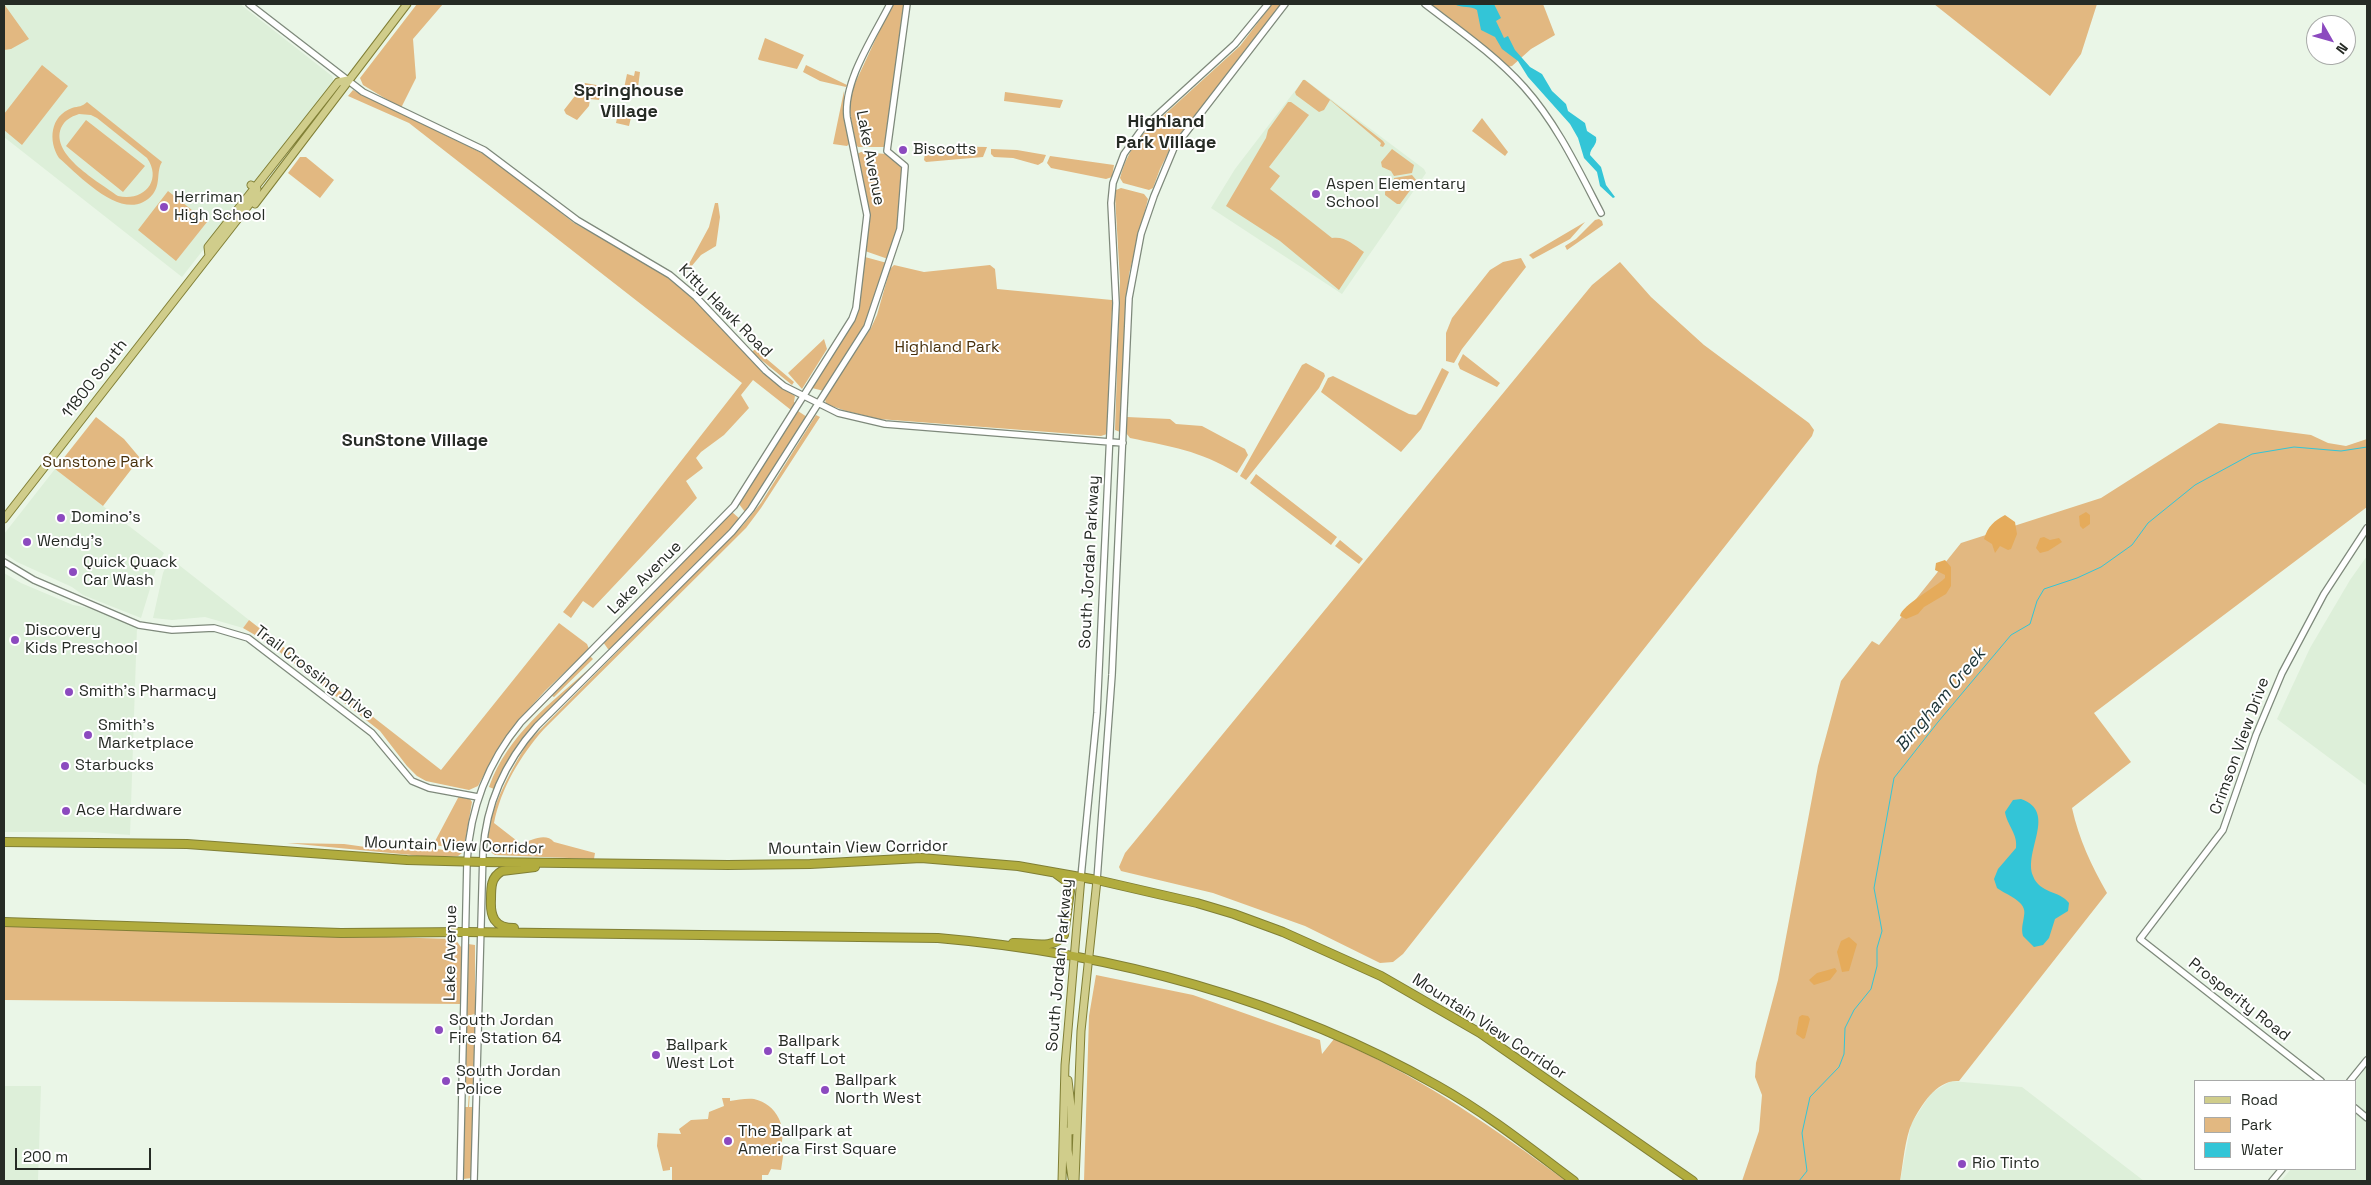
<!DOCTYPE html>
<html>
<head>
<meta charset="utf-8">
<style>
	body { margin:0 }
	#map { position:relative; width:2371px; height:1185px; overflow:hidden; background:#eaf6e7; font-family:"Space Grotesk",sans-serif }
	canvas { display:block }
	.frame { position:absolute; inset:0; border:5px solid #262b25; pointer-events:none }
	.legend { position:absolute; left:2194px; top:1080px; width:162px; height:90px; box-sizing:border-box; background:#fff; border:1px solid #a8aaa8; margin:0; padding:6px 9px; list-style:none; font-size:15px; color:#262b25 }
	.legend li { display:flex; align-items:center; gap:10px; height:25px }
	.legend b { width:25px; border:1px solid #a8aaa8 }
	.north { position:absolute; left:2306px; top:15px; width:50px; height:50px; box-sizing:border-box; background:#fff; border:1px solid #a8aaa8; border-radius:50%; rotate:128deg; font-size:14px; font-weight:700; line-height:20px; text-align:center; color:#262b25 }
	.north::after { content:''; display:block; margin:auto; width:18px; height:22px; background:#8c4abf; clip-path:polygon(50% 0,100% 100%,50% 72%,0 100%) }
	.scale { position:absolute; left:15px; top:1148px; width:136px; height:22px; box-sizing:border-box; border:2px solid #262b25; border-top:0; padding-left:6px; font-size:15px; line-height:18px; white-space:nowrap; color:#262b25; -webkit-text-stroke:4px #fff; paint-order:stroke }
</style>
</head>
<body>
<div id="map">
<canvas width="2371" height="1185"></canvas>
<div class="frame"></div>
<ul class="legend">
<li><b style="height:6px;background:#d0cd8b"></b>Road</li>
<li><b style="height:14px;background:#e2b881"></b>Park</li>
<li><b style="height:14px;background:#33c5d7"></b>Water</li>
</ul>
<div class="north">N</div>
<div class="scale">200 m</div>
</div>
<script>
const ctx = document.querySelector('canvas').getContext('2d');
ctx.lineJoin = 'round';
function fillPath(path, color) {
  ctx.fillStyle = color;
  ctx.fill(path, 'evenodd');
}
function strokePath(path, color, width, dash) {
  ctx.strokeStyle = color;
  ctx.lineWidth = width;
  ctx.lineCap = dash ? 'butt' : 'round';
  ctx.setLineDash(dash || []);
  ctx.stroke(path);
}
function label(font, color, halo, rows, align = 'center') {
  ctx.font = font + ' "Space Grotesk",sans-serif';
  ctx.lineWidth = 4;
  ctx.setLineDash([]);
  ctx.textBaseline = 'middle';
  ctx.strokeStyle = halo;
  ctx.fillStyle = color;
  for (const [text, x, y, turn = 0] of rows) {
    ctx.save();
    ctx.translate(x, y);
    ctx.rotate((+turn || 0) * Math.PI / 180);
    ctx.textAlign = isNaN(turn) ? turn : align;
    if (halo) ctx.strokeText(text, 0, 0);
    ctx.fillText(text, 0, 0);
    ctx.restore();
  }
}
fillPath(new Path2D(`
	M4,4h236l92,72 2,6 -152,195 -178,-140z
	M1304,79l120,90 2,4 -84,121 -131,-86 24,-39z
	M55,469l109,84 -7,13 -16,52 -58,-23 -11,-8 -55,-25 -13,-9v-19z
	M2367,556v230l-90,-67 33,-71 40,-68z
	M170,558l79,62 -6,8 -38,-11 -33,3 -19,-2 10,-45z
	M4,573l17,10 52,22 16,3 48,19 -7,208 -39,-3h-87z
	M2367,1066v115h-86l10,-12h64v-86z
	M1951,1081l71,6 122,94h-244l11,-57 20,-31z
	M4,1086h37l-3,95h-34z`), '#ddefd9');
fillPath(new Path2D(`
	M4,4l25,35 -18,10 -7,1z
	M417,4h26l-30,35 3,39 -15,30 -38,-23 -3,-7z
	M892,4h14l-19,143h-29l-2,-2 -7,-37 2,-16z
	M1272,4h10l-110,141 -12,24 -7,19 -4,2 -26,-7 -3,-5c4,-16 11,-29 21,-42l99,-90z
	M1428,4h115l12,31 -24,14 -19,17 -5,1 -25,-22z
	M1934,4h163l-16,50 -31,42z
	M765,38l39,17 -7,14 -38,-9 -1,-1z
	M42,65l26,21 -46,59 -18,-15v-16z
	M806,65l41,20 -1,2 -26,-6 -17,-9z
	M635,71l5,1 -3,23 -6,-4 -8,2 4,-19 7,2z
	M1303,80h2l78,61 2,3 -2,3 -3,-1 1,-3 -51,-43 -6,10 -5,2 -23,-17 -1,-3z
	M585,83l17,3 -3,14 -9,-1 -1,7 -12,14 -11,-6 -2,-4z
	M353,90l135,66 86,67 89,50 40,35 66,70 26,18 -1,6 2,2 -5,6 -38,-30 -12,15 8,13 -25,27 -23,17 -5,6 7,10 -17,13 11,17 -104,110 -10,-7 -12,17 -8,-6 179,-229 -333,-260 -61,-27z
	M844,91v25l7,26 -4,4 -14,-2z
	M1005,92l58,8 -3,8 -56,-7z
	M87,102l75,60c-6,9 -1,22 -9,32 -27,33 -73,-18 -94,-36 -11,-17 -9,-42 13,-50 7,-2 10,-1 15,-6zM79,114l12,1 6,3 50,40c16,23 -4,44 -29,38 -19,-14 -68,-41 -57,-68 4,-8 9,-11 18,-14z
	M1288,102h3l18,13 -40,52 11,9 -10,13 62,49c13,-2 21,6 32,14l-25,38 -59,-49 -54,-35 40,-68 2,-8z
	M620,104l6,5h7l-4,17 -13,-3z
	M1482,118l26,34 -3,4 -33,-25z
	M86,120l59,46 -22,26 -57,-46z
	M926,145l5,1 56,1 -4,10 -57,5 -2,-2z
	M991,149l26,1 29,5 -3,7 -5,3 -25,-7 -19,-1 -3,-3z
	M1392,149l22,16 -2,8 -18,3 -3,-5 -9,-4 -1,-5z
	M861,152l25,2 17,14 -2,48 -13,43 -23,-8 4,-29 -12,-68z
	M1050,156l64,9 -2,12 -6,2 -55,-11 -4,-5z
	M300,157h6l28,23 -14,18 -32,-25z
	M1412,175l5,6 -17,23h-3l-12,-9c-1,-8 8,-9 9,-17z
	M1121,188l23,6 4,5 -19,75 -9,158 -5,-2 5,-149 -5,-85 1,-6z
	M168,191l39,31 -31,39 -38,-31z
	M715,203h3l2,14 -4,29 -15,9 -16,19 -1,-1 25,-46z
	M1599,219l3,2 1,4 -36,25 -2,-4 11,-7 19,-19z
	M1585,222l-15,17 -37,20 -4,-4z
	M865,257l22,6 -19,59 -44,69 -12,-3 40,-66z
	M1521,258l5,9 -64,82 -8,14 -8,-2v-28l6,-15 38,-48 13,-8z
	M1620,262l31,35 53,48 105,78 5,7 -2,6 -409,518 -10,8 -13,1 -75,-37 -92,-33 -92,-22 -2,-4 6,-14 467,-568z
	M894,265l30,7 66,-7 5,4 2,20 115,11 2,8 -2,2 -5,124 -6,2 -222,-17 -33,-8 -20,-7 -1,-5 2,-4 44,-67 6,-13 13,-46z
	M824,339l3,10 -25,40 -14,-16z
	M755,349l39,33 -2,3 -38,-31 -2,-2z
	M1463,354l37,29 -3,4 -37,-18 -2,-5z
	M1306,363l18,10 1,3 -6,12 -73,92 -6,-4 62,-111z
	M1442,368l7,4 -28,57 -20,23 -80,-60 7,-14 5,-2 76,38 7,1 5,-5z
	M798,411l9,6 -62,95 -6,-8z
	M816,415l4,2 -59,91 -15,20 -202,201c-24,27 -43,59 -50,94l27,21c10,-4 25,-12 33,-2l41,11 -1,6 -99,-4c-25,-15 22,-96 34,-114l214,-216 18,-22z
	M96,417l28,22 16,19 -37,48 -48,-37z
	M1127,417l43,2 6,5 26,2 43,23 3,6 -11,18c-39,-23 -65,-26 -107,-35l-4,-5z
	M2219,423l92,12 17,8 18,3 21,-7v68l-273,206 37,49 -59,46c7,31 19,57 35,85l-148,188c-22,-2 -38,24 -47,42 -7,15 -9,41 -12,58h-158l17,-50 3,-36 -7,-18 1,-14 22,-83 40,-214 23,-85 31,-40 7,4 82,-102 140,-45z
	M1256,474l81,63 -6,8 -81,-62z
	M732,512l8,7 -9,11 -121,119h-2l-5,-7z
	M1340,540l23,19 -4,5 -24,-18z
	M249,620l192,150 118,-147 28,21 2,5 -44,42 -28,31 -20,28 -19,36 -9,4 -43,-9 -9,-5 -10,-10 -27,-35 -113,-89 -24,-14z
	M590,656l3,3 -39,38 -2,-1 -33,34 -11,15 -20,34c28,-53 61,-82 102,-123z
	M590,668l-69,72 -10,16 -17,33 -5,-2c19,-53 62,-84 101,-119z
	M459,796l11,3 2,3 -8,47 -31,-4z
	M287,843l57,1 36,5 51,-1 31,5 -4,3h-36z
	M4,926l451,13 6,8 1,57 -458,-4z
	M468,944l7,1v69l-9,2z
	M1096,975l97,20 127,45 2,14 12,-15 11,5c84,38 147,83 221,137h-482l5,-165z
	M475,1023l-2,68 -3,1 -1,15h4l-1,71 -9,1 1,-72h4l1,-16h-4l1,-67z
	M722,1098h8v3c8,-1 16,-3 24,-2 23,5 34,29 26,50l4,1 -3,20 -10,-1 -3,6h-6v6h-90v-14h-2v3l-7,1 -6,-25 1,-13 23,1 -2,-5 12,-9 17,-1 1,-7 15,-6z`), '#e2b881');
fillPath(new Path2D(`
	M2086,512l4,3v9l-7,5 -3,-3 -1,-10z
	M2005,515l10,7 2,12 -6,15 -3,1 -8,-4 -5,7 -3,-9 -8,-5c4,-13 10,-18 21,-24z
	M2044,537l6,3 9,-2 3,4 -14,9 -8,2 -4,-5 4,-10z
	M1945,560l6,7v19l-5,8 -22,13 -6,7 -12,5 -6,-3c2,-11 35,-28 45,-38v-3l-10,-5 1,-7z
	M1849,937l8,7 -8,27 -7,1 -5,-20 4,-11z
	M1835,968l2,3 -7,9 -16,5 -5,-5 8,-7z
	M1802,1015l6,1 2,3 -5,19 -2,1 -7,-5 3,-17z`), '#e5ab5b');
fillPath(new Path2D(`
	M1454,4h40l7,14 -5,3 8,17 4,-2 7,14 15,17 12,7 10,17 14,13 2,7 17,12 2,8 9,6c2,8 -6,11 -6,18l11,12 5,18 9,12 -2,1 -13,-12 -3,-14 -13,-14 -6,-20 -8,-14 -42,-47 -10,-16 -16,-12 -7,-12 -14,-7 -4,-20c-7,-5 -14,-1 -23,-6z
	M2021,799c37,13 2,52 12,77 7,18 26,14 36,27l-1,8 -13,8 -6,19 -6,7 -9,2 -11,-11c-2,-8 0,-12 1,-20 4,-15 -18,-21 -27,-28l-3,-9 4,-10 18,-21c2,-14 -9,-23 -11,-36l8,-12z`), '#33c5d7');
strokePath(new Path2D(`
	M1799,1181l8,-10 -5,-38 8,-36 29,-30 5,-13 1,-26 9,-18 17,-21 6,-23v-18l5,-17 -8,-43 20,-110 44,-56 73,-87 19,-11 7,-23 7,-12 33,-11 24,-11 31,-22 16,-22 47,-38 57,-31 42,-7 47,4 26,-4`), '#33c5d7', 1);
const secondary = new Path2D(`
	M249,4l114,88 121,58 93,70 93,55 26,22 70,74 18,15 54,27 47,11 238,19
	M1425,4c34,26 70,51 99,83 33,37 54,82 77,126
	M4,562l30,18 105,45 33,5 42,-2 34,10 124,95 40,48 17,7 49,9
	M1081,877l16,-164 19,-410 -5,-100 2,-20 11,-29 18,-25 93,-85 33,-40
	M1097,880l15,-205 17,-377 12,-64 13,-38 20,-48 111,-144
	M2321,1081l-181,-142 83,-109 33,-95 26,-62 42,-79 43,-66
	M2350,1081l17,-21
	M2355,1108l12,10
	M460,1181l7,-320c3,-52 20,-98 54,-139l213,-216 118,-187 4,-11 11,-93 -20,-98c-4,-36 27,-81 43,-113
	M474,1181l9,-329c3,-48 22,-90 54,-126l195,-194 19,-23 116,-182 33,-98 5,-63 -18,-15 20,-147
	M2272,1181l10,-12`);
const primary = new Path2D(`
	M255,204l152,-200
	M209,256l-1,-9 130,-165 10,-2
	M4,519l251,-322 2,-8 -6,-4
	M1068,1080l3,26v25
	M1068,1131v19l4,28
	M1062,1181l3,-116 16,-188
	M1075,1181l6,-150 16,-151`);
const highway = new Path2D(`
	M4,842l183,2 220,16 76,2 245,3 82,-1 111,-6 97,8 79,14 100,23 37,11 49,18 98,44 99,57 213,148
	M4,922l337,11 124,-1 473,6c174,15 347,61 500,148 48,27 92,62 136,95
	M514,928c-20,0 -24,-12 -23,-29 0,-12 0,-22 11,-28l33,-4
	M1013,943c17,-1 39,8 51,-8l6,-44 -4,-10 -11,-8`);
strokePath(secondary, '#7e897b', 8);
strokePath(primary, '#807f35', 9);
strokePath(highway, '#807f35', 10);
strokePath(secondary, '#fff', 5.5);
strokePath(primary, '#d0cd8b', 7);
strokePath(highway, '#b1ac3e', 8);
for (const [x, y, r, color] of [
	[903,150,5,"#8c4abf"],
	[1316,194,5,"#8c4abf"],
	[164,207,5,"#8c4abf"],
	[61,518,5,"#8c4abf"],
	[27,542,5,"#8c4abf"],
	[73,572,5,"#8c4abf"],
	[15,640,5,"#8c4abf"],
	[69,692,5,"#8c4abf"],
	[88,735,5,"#8c4abf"],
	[65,766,5,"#8c4abf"],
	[66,811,5,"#8c4abf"],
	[439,1030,5,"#8c4abf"],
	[768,1051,5,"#8c4abf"],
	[656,1055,5,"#8c4abf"],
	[446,1081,5,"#8c4abf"],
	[825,1090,5,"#8c4abf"],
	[728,1141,5,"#8c4abf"],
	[1962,1164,5,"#8c4abf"]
]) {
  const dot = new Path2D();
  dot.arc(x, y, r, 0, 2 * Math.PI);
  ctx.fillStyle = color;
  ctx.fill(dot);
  strokePath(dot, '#fff', 2);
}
label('16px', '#262b25', '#fff', [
	["Biscotts",913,150],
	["Aspen Elementary",1326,185],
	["School",1326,203],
	["Herriman",174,198],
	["High School",174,216],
	["Domino's",71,518],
	["Wendy's",37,542],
	["Quick Quack",83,563],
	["Car Wash",83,581],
	["Discovery",25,631],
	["Kids Preschool",25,649],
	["Smith's Pharmacy",79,692],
	["Smith's",98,726],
	["Marketplace",98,744],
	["Starbucks",75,766],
	["Ace Hardware",76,811],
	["South Jordan",449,1021],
	["Fire Station 64",449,1039],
	["Ballpark",778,1042],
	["Staff Lot",778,1060],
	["Ballpark",666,1046],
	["West Lot",666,1064],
	["South Jordan",456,1072],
	["Police",456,1090],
	["Ballpark",835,1081],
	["North West",835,1099],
	["The Ballpark at",738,1132],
	["America First Square",738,1150],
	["Rio Tinto",1972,1164]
], 'left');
label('16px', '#262b25', '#fff', [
	["Lake Avenue",870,158,79],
	["Kitty Hawk Road",725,311,45],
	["11800 South",95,379,-52],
	["South Jordan Parkway",1090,562,-87],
	["Lake Avenue",645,578,-45],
	["Trail Crossing Drive",314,673,37],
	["Crimson View Drive",2240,746,-70],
	["Mountain View Corridor",454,846,2],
	["Mountain View Corridor",858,848,-1],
	["Lake Avenue",451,953,-89],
	["South Jordan Parkway",1060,965,-85],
	["Prosperity Road",2239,1000,38],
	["Mountain View Corridor",1489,1027,33]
]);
label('16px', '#47300c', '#fff', [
	["Highland Park",947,348],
	["Sunstone Park",98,463]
]);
label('bold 18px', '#262b25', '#fff', [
	["Springhouse",629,91],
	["Village",629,112],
	["Highland",1166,122],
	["Park Village",1166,143],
	["SunStone Village",415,441]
]);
label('italic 18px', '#1d3538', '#fff', [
	["Bingham Creek",1941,700,-50]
]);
</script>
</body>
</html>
